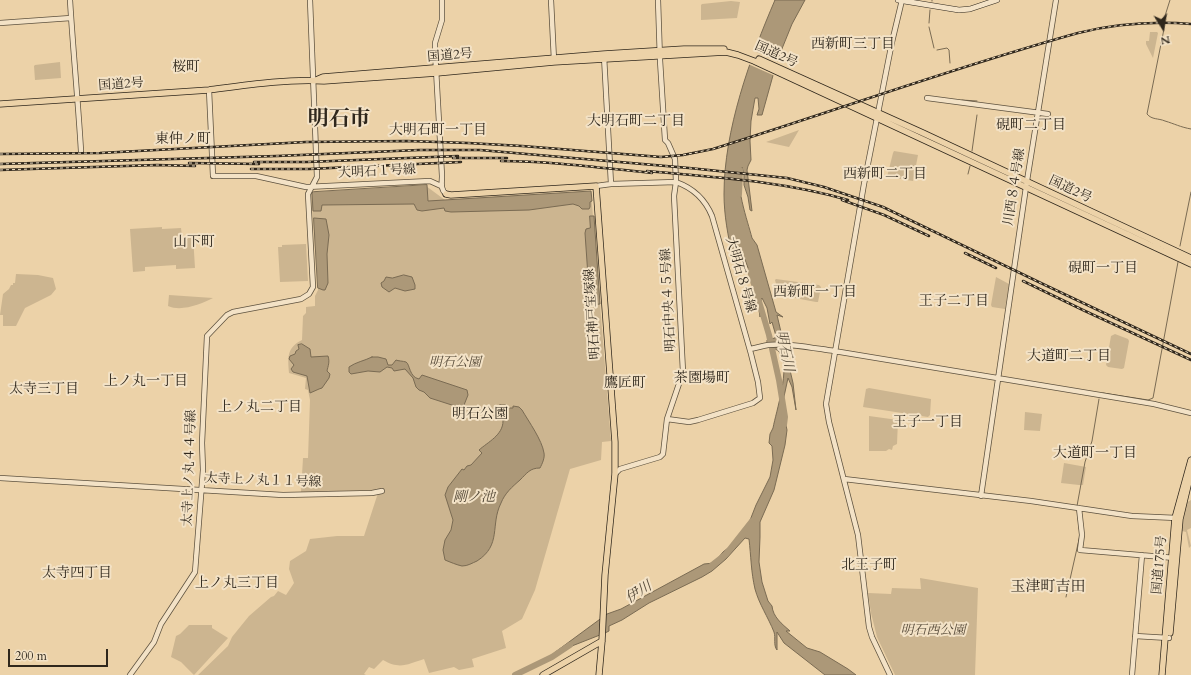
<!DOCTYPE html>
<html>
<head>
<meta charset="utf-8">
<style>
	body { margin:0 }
	#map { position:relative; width:1191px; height:675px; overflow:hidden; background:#ecd2a8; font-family:Cardo,serif }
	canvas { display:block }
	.north { position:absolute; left:1143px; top:8px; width:40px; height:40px; -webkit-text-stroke:3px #f3e2c6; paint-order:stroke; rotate:169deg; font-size:11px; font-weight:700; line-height:16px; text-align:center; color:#2f271c }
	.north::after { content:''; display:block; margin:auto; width:14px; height:18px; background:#2f271c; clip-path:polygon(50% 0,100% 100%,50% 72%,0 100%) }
	.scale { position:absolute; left:8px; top:649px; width:100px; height:18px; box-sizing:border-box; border:2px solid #2f271c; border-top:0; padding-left:5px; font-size:12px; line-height:14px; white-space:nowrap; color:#2f271c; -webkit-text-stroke:3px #f3e2c6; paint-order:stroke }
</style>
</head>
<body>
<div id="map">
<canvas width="1191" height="675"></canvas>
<div class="north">N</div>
<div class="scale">200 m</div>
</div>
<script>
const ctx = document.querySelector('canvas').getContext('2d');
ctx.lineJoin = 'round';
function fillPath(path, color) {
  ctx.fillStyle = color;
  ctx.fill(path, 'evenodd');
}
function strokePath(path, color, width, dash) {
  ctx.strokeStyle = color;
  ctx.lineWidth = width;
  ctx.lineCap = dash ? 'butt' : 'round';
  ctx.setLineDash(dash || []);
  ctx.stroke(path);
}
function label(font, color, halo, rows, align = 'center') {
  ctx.font = font + ' Cardo,"Noto Serif JP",serif';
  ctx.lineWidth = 4;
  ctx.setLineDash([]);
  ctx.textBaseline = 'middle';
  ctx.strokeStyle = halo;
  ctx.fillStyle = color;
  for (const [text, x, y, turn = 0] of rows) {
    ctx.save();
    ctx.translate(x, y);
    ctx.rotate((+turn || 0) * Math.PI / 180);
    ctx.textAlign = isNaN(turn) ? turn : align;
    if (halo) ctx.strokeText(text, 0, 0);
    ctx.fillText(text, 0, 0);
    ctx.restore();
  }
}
fillPath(new Path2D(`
	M731,1l9,1 -3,16 -36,2v-15l1,-1z
	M1150,32h7l1,1 -5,25 -7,-14v-3h3z
	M60,62l1,16 -26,2 -1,-14 1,-1z
	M799,130l-10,17 -23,-5z
	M894,151l24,4 -5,26 -26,-4 6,-24z
	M426,186l19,14 146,-8 20,249 -9,1 -1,18 -31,9 -35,121 -13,29 -20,12 4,17 -34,11 2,8 -15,3 -5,-3 -25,6 -5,-14c-16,5 -24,11 -41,1l-9,9 -5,-2 -5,7 2,1h-168l30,-29 4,-9 17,-21 22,-19 3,-1 4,-5 8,4 8,-12 -5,-14 1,-8 16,-10 4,-12 27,-3h27l13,-40 -1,-6 -75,2 2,-34h5l2,-58 -2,-10 -3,-1 1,-11 -17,-5c-1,-15 -3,-25 13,-33l1,-24 3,-3v-6l9,-1v-10l3,-6 -7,-97z
	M162,227v2l19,-1 1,9 11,-1 2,32 -19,1v-4l-31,2v4l-12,1 -3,-43z
	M306,244l2,37 -28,1 -2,-35h4v-2z
	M16,274l22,1 15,3 3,11 -5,6 -26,13 -9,18h-13v-11h-3l3,-21 6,-5 2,-4h2v-2h2z
	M996,277l13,7 -4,25 -13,-2 -1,-2z
	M776,279l43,6 2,2 -3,15h-2l-37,-7 -4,-15z
	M169,295l44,3c-12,6 -31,14 -45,8z
	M1115,334l13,5 1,2 -5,27 -2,1 -14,-2 -2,-2 5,-29z
	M869,388l62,11 -1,16 -2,2 -65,-10 3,-18z
	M1025,412l17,2 -2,17 -16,-1z
	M869,416l29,4 -1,24 -4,2 -1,4 -3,-1 -3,2h-17z
	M1064,463l22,4 -3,18h-4l-18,-2z
	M1191,500v28l-4,2 4,16 -2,2 -3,-16 -4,-1 4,-28z
	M920,578l58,10 -3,87h-80l-18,-38 -6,-24 -3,-20 23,1 1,-6 29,1z
	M189,625h23v3l16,10 -34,37 -13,-13 -10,-5 5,-21 4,-2z`), '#ccb590');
const water = new Path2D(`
	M775,0h30l-13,24 -15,37 -15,54h-5l2,-6 -1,-11h-3l-4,23 -1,20 1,19 -3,6 -1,4 5,41 -2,-1 -2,-13 -4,-12v-10l-2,-8c-9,14 6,55 10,71l5,7 19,67 7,5 -6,-2 16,68 3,27 -4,-23 -4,-9 -6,28 5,24 -2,15 -11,45 -14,32v15l-1,25 3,20 6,19 4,5c1,11 10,18 18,25h-4l21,17 13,4 28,17 8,6h-31l-41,-32 -7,-11v18c-4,-5 -1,-12 -3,-18 -6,-15 -15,-28 -19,-43 -4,-17 -4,-33 -6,-50l-4,-1 -19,21 -14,12 -10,6 -53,26 -27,17 -13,6v5l-4,2 -51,20 53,-39 14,-5 83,-45 10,-1 9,-11 19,-15 5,-9 9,-23 14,-28 3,-17 -1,-14 -3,-3 1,-9 3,-6c3,-16 18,-62 7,-75 -3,-5 -9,-4 -13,-8v-5l8,-2 1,-2 -4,-14 -2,2 -3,-16 -5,-10 -1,1 1,11 -2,7 -3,-21 -5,-6 2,-6 -10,-27 -7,-3 -4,3c-5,-20 -9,-42 -9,-63 0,-64 26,-136 51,-194z
	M427,185l1,16 163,-10 1,10 -2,1v5l-1,2h-7l-3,-3 -6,-2 -44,6 -78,2 -6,-1 -1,-3 -22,3 -5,-1 -3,-6 -92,1 -1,6h-8l-1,-18 1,-1z
	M590,216h4l6,88 -10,1 -5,-72 1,-4 4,-1z
	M314,218l12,1 3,16 -2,19 1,29 -3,7h-2l-5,-2z
	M404,275l8,2 3,8v4l-10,2 -10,-3 -6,4 -7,-5 -1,-4 3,-2 2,-4 6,1z
	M302,344l8,5 1,8 17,-1c2,6 0,10 -1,15l3,3 -1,4 -7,10 -3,1 -9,4 -3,-17 -14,-4 -2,-3 3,-4 -5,-6 1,-3 5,-2 1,-3 3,-2 -1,-4z
	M372,357h6l8,2 2,6h4l4,-5c2,1 7,1 10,2 4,2 3,15 13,17l3,-4 45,15 1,5 -4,10 -6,2 -28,-9 -6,-6 -5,-2 -3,-3 -3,-9 -8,-9 -11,2 -2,-3 -5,-1 -7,5 -12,-1 -17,3 -2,-2v-5c7,-5 15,-6 23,-10z
	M500,405h6v3h7v-2l6,1 3,3c7,12 20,30 22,43 1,5 -2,11 -4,15 -10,0 -13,5 -20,12 -8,7 -15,13 -19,23 -11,22 1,42 -24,58 -5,2 -9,5 -15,5 -5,-1 -12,-4 -17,-6l-2,-10 2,-10 6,-10 2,-10 -8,-25 3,-8 14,-18 2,1 3,-4 4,-1 11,-12 -3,-3c9,-8 24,-15 24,-29 0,-6 -3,-8 -3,-16z`);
fillPath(water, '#ac9878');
strokePath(water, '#7a6b53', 1);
fillPath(new Path2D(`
	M752,50l27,12 -4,14 -27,-12z`), '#ecd2a8');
strokePath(new Path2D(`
	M1170,0l-6,19v10l-17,85c5,6 11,4 18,7 10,3 15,6 26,8
	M932,1v-1
	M929,23l1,-13
	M929,27l5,21
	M937,50l10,-2 2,2 1,13
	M962,100l15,1
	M972,151l5,-36
	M968,174l2,-8
	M1180,246l11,-54
	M1103,393l45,7 5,-2 25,-136
	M1077,506l8,-44 7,-21 7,-42
	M1066,597l14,-62 -3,-26`), '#7a6b53', 1);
strokePath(new Path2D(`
	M739,194l1,-24
	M750,271l19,64 10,45 6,37 -1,8
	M712,565l14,-11 26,-33
	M515,675l37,-18 18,-12`), '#ac9878', 6);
const tertiary = new Path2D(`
	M70,0c3,50 8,100 11,151
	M442,0v20l-7,23v8l7,125c0,6 -2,13 4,18
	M551,0l3,60
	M0,23l71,-5
	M604,56l7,128
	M209,90l4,86h43l50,11 124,-6 11,5
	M927,98l121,16
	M596,186l15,-2 65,-2c17,6 29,17 36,34l39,138 7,28 2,16 -7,5 -55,17 -9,2 -22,-3
	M750,349c6,-1 12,-3 18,-4 22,-2 45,3 66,6l266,44 54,9 37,9
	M615,474l5,-5 40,-12 3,-3 4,-35 16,-47 -9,-176 2,-14 -1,-23 -7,-16 -3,-3 -5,-80 -2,-60
	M0,478l283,17 89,-2 10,-2
	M844,479l187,22 101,15 45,2
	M981,496l45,-309 30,-187
	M1079,508l3,27 -2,15 95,8
	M1135,636l34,2
	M130,675l24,-33 7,-18 34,-52 8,-102 -1,-27 5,-107 20,-21 6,-3 68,-13 8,-5 4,-7 -5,-93 9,-17 -7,-177
	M890,675l-18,-38 -3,-10 -11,-92 -29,-113 -3,-18 38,-220 28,-142 10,-42
	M1132,675l10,-120`);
const secondary = new Path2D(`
	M898,0l61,10 11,-1 27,-9`);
const primary = new Path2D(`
	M446,194l5,1 145,-9 19,256v32l-10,101 -3,66 -3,34
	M543,675l59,-34`);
const trunk = new Path2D(`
	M759,59l164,74 268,125
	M316,80l7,-3 281,-23 80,-5h40
	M0,104l209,-14c38,-5 76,-11 115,-9l113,-8 117,-11 172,-10 12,3 16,6 437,203
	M1170,633l10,-114 11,-46
	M1162,675l13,-157 16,-58`);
strokePath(tertiary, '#5e523f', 6);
strokePath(secondary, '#2f271c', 6);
strokePath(primary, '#2f271c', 7);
strokePath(trunk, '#2f271c', 7);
strokePath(tertiary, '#f3e2c6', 4.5);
strokePath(secondary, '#f3e2c6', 5);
strokePath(primary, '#ecd2a8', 5.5);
strokePath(trunk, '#ecd2a8', 5.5);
const rail = new Path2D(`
	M0,154l100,-1 206,-11 101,-1 61,2 54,3 139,11 22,-2 30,-6c122,-38 242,-82 365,-116 37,-9 75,-12 113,-9
	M453,158h54
	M501,161c51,0 101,7 151,12
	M254,162h53l151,-6
	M189,163l70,1
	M0,164l277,-8 142,-6h61l209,18 98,10 37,9 59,20 162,78 146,69
	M251,169h58l152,-7
	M0,170l157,-5 38,1
	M647,171c67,6 136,10 201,29
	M842,200l42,15 45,21
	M965,253l31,15
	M1023,281l62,30 106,49`);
strokePath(rail, '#2f271c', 2.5);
strokePath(rail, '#f3e2c6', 1, [3]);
label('13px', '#2f271c', '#f3e2c6', [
	["国道2号",776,55,24],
	["国道2号",450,56,-5],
	["国道2号",121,85,-4],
	["大明石１号線",377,172,-3],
	["川西８４号線",1015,187,-81],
	["国道2号",1070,190,25],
	["大明石８号線",740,275,74],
	["明石中央４５号線",669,300,-93],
	["明石神戸宝塚線",593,314,-94],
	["太寺上ノ丸４４号線",190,468,-88],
	["太寺上ノ丸１１号線",263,481,2],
	["国道175号",1160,565,-85]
]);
label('italic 13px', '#564a39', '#f3e2c6', [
	["明石公園",455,363],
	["明石西公園",933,631]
]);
label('14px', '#2f271c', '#f3e2c6', [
	["西新町三丁目",853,45],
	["桜町",186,68],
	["大明石町二丁目",636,122],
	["硯町二丁目",1031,126],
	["大明石町一丁目",438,131],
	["東仲ノ町",183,140],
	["西新町二丁目",885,175],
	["山下町",194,243],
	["硯町一丁目",1103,269],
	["西新町一丁目",815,293],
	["王子二丁目",954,302],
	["大道町二丁目",1069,357],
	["茶園場町",702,379],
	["上ノ丸一丁目",146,382],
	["鷹匠町",625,384],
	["太寺三丁目",44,390],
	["上ノ丸二丁目",260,408],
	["明石公園",480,415],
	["王子一丁目",928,423],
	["大道町一丁目",1095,454],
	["北王子町",869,566],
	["太寺四丁目",77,574],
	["上ノ丸三丁目",237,584]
]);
label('italic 14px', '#544938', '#f3e2c6', [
	["明石川",784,351,78],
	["剛ノ池",474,498],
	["伊川",639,593,-33]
]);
label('15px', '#2f271c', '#f3e2c6', [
	["玉津町吉田",1048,588]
]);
label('bold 21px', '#2f271c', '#f3e2c6', [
	["明石市",339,120]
]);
</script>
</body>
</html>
